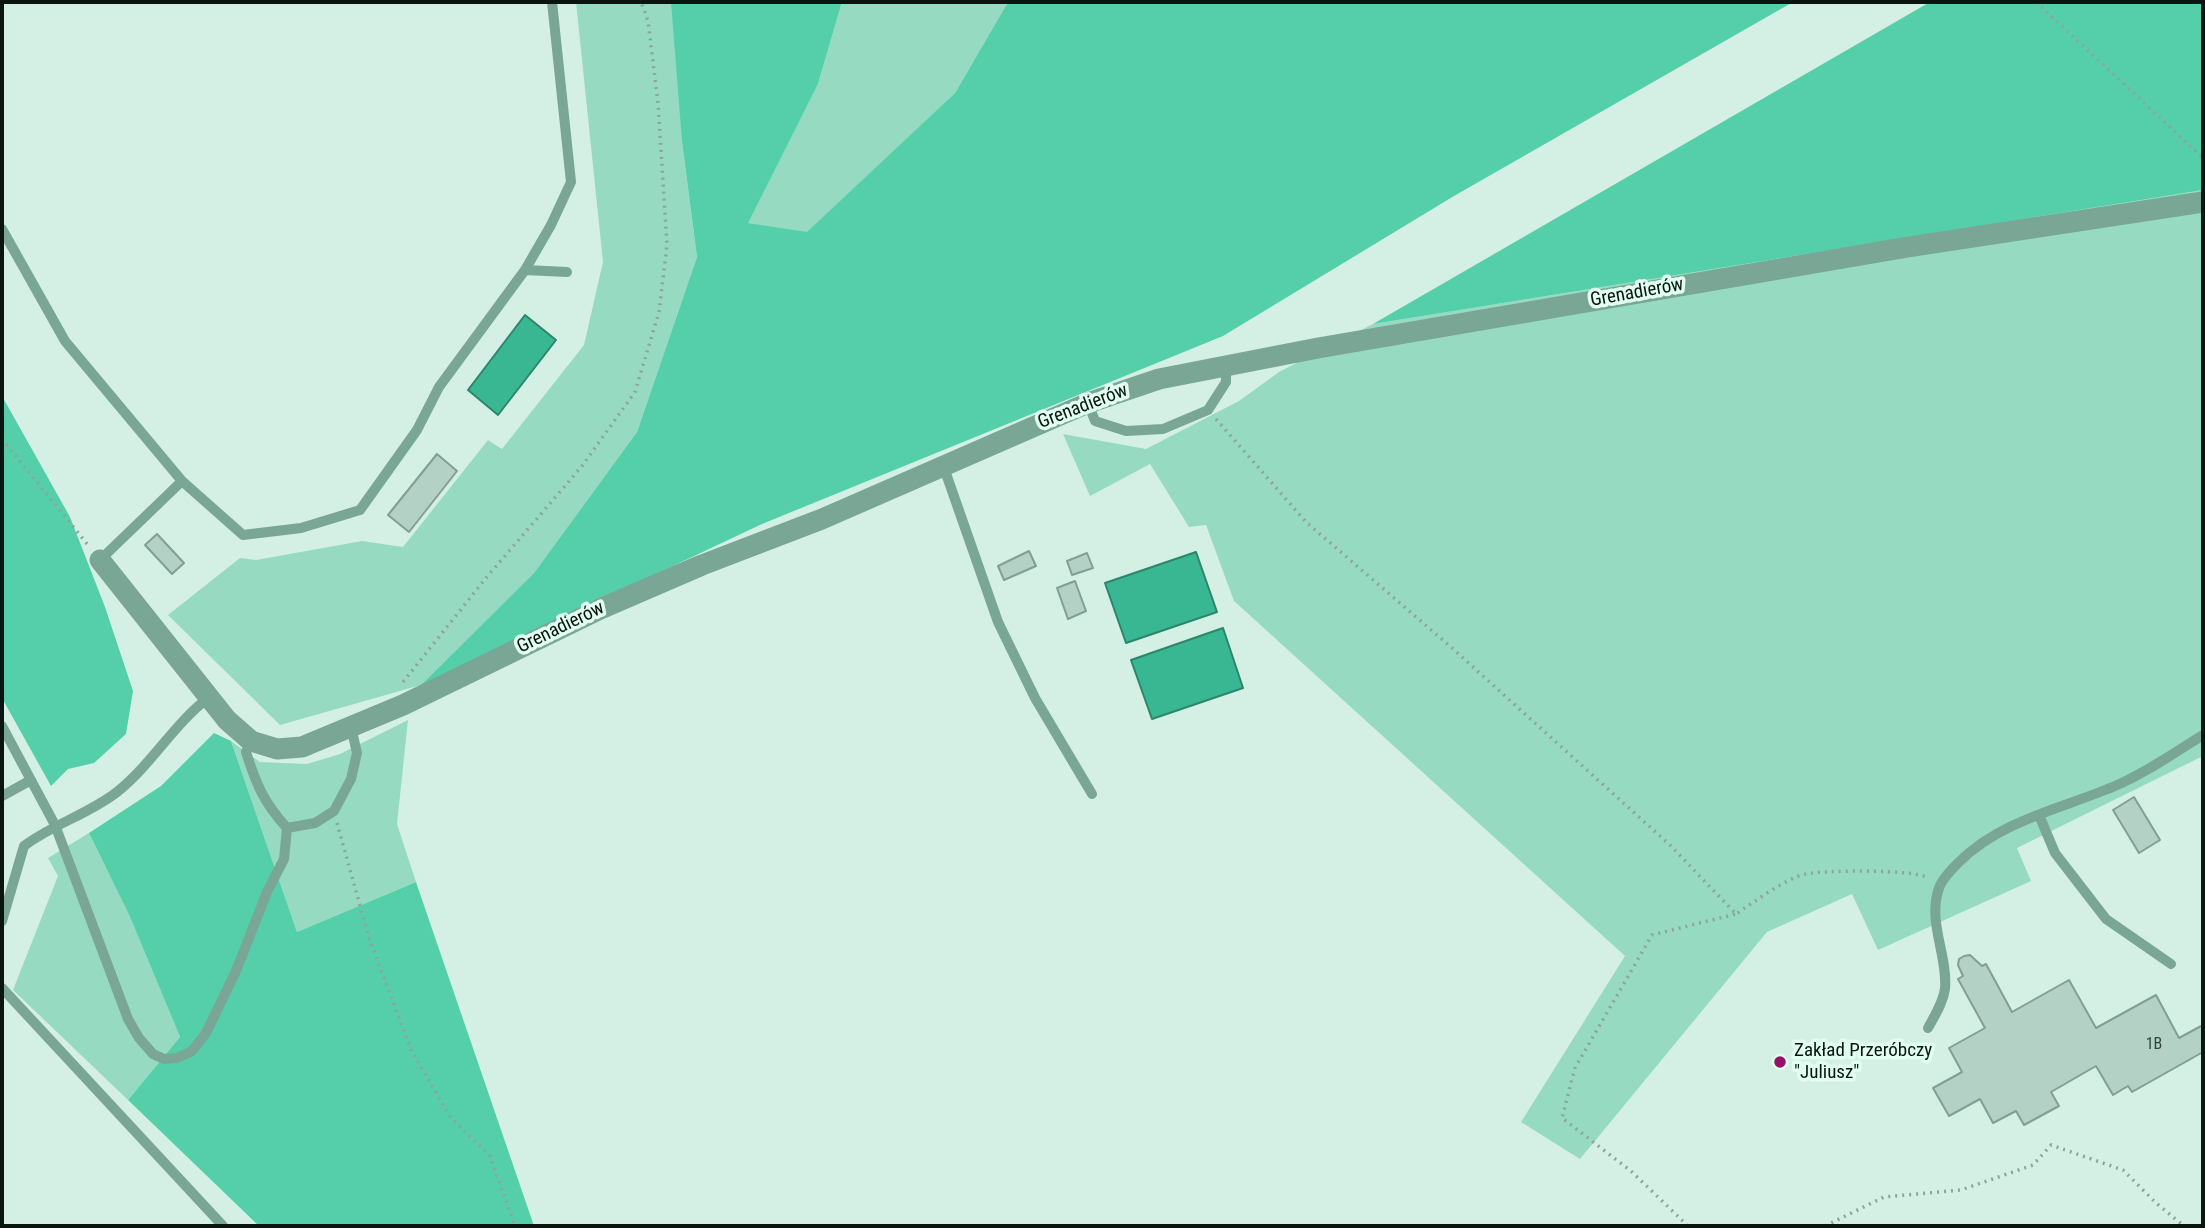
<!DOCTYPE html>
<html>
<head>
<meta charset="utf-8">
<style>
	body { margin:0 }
	#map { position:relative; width:2205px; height:1228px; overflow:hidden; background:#d4f0e5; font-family:"Roboto Condensed",sans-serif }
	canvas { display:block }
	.frame { position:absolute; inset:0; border:4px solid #0a1411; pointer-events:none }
</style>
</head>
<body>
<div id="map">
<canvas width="2205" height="1228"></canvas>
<div class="frame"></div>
</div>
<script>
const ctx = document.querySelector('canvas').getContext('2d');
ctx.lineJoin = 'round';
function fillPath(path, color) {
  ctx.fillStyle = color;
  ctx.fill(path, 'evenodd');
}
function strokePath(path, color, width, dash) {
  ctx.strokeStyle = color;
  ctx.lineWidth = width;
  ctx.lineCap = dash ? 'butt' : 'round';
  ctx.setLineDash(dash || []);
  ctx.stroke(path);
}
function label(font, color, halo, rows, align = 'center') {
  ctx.font = font + ' "Roboto Condensed",sans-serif';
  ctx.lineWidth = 7;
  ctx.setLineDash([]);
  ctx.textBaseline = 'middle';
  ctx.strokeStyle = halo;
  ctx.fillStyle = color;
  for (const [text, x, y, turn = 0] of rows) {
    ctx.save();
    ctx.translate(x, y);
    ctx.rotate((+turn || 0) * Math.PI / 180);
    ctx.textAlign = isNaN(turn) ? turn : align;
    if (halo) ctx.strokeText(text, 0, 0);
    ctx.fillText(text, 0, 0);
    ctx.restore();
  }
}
fillPath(new Path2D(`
	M576,2h103l3,139 15,116 -60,175 -103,141 -113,112 -141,40 -112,-110 72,-57 16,2 106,-19 41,6 85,-107 14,9 82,-104 19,-83z
	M842,2h166l-53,91 -148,140 -60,-10 71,-139z
	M2203,190v566l-186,92 14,33 -153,69 -26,-56 -85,38 -187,227 -59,-37 104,-166 -391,-355 -28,-76 -17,2 -39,-63 -60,32 -27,-62 83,15 93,-48 40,-29 94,-48z
	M408,720l-11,104 19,58 -119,50 -66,-191 29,21 47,2 33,-10z
	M89,833l41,84 50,120 -52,63 -115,-110 45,-114 -10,-18z`), '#96dbc1');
fillPath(new Path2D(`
	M671,2h171l-24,82 -70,139 59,9 148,-139 53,-91h785l-339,194 -231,140 -461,188 -341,161 113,-112 103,-141 60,-175 -15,-116z
	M1930,2h273v188l-830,134z
	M2,396l68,121 35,90 28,84 -7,43 -32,29 -26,6 -17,17 -49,-88z
	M214,733l17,8 66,191 119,-50 118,344h-275l-131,-126 52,-63 -50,-120 -41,-84 72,-47z`), '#55cfa9');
const water = new Path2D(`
	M525,315l31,25 -58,75 -30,-25z
	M1196,552l21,60 -91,31 -21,-60z
	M1223,628l20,60 -91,31 -21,-59z`);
fillPath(water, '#39b792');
strokePath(water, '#2b866b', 2);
const building = new Path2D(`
	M437,454l20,17 -48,61 -21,-17z
	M157,534l27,29 -12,11 -27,-29z
	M1029,551l7,15 -32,14 -6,-14z
	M1087,553l6,15 -21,7 -5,-14z
	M1075,581l11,30 -18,8 -11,-31z
	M2134,797l26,43 -21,13 -26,-43z
	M1970,955l12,11 4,-2 26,48 57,-32 27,48 60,-33 23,43 24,-13v27l-71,40 -4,-6 -15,9 -17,-29 -45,26 8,14 -35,19 -8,-14 -23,12 -13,-24 -31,17 -16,-28 29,-16 -13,-24 36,-20 -27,-49 5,-3 -5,-11 1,-6 5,-3z`);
fillPath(building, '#b4d1c5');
strokePath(building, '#839e93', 2);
strokePath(new Path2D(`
	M2036,2l167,156
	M1216,419l90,103 146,126 219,198 65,68c18,-12 50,-36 70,-40 19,-4 108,-5 123,4
	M2,439l86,106
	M403,682l83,-104 96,-112 53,-74 24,-80 8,-67 -9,-142 -10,-82 -7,-19
	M337,823l32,115 43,114 39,66 39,38 25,70
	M1688,1226l-57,-55 -69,-53 13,-50 77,-133 84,-21
	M1825,1226l59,-29 77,-7 72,-25 18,-20 72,25 33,33 28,23`), '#8ea49b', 3.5, [2, 5]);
strokePath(new Path2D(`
	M2,229l63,112 117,140 61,54 58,-7 59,-18 57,-80 22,-43 86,-117 42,2
	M525,270l26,-45 20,-43 -19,-180
	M1088,403l7,18 31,10 37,-2 45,-19 18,-28v-18
	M943,465l55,157 37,76 57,96
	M100,560l82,-79
	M2,726l53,99 73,194 11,19 14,16 11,5 13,-1 15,-7 14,-18 30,-62 31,-79 17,-33 3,-31
	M251,741l-5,11c10,32 18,51 41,76l28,-5 19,-12 17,-32 6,-26 -6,-26
	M2,796l29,-16
	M2039,815l16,38 51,66 65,45
	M2,921l22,-75c29,-22 65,-32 93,-54 35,-28 56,-67 91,-94
	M2,988l221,238
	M1928,1028c7,-13 15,-25 17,-39 3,-34 -18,-67 -6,-101 3,-9 12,-18 19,-25 43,-43 103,-54 157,-77 31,-13 60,-34 88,-51`), '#79a695', 10);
strokePath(new Path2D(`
	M100,560l127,160 24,21 26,8 25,-2 101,-42 197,-96 102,-44 120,-46 266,-116 71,-24 159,-31 590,-101 295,-45`), '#79a695', 21);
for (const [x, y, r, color] of [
	[1780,1062,7,"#981165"]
]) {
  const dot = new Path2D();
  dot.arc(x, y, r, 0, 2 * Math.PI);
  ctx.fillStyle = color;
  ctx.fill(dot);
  strokePath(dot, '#e1fef2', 2.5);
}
label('16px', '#34433e', null, [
	["1B",2154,1045]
]);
label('19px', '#0a1411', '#e1fef2', [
	["Grenadierów",1637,293,-10],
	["Grenadierów",1083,407,-21],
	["Grenadierów",561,628,-26]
]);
label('19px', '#0a1411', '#e1fef2', [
	["Zakład Przeróbczy",1794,1051],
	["\"Juliusz\"",1794,1073]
], 'left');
</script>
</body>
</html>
